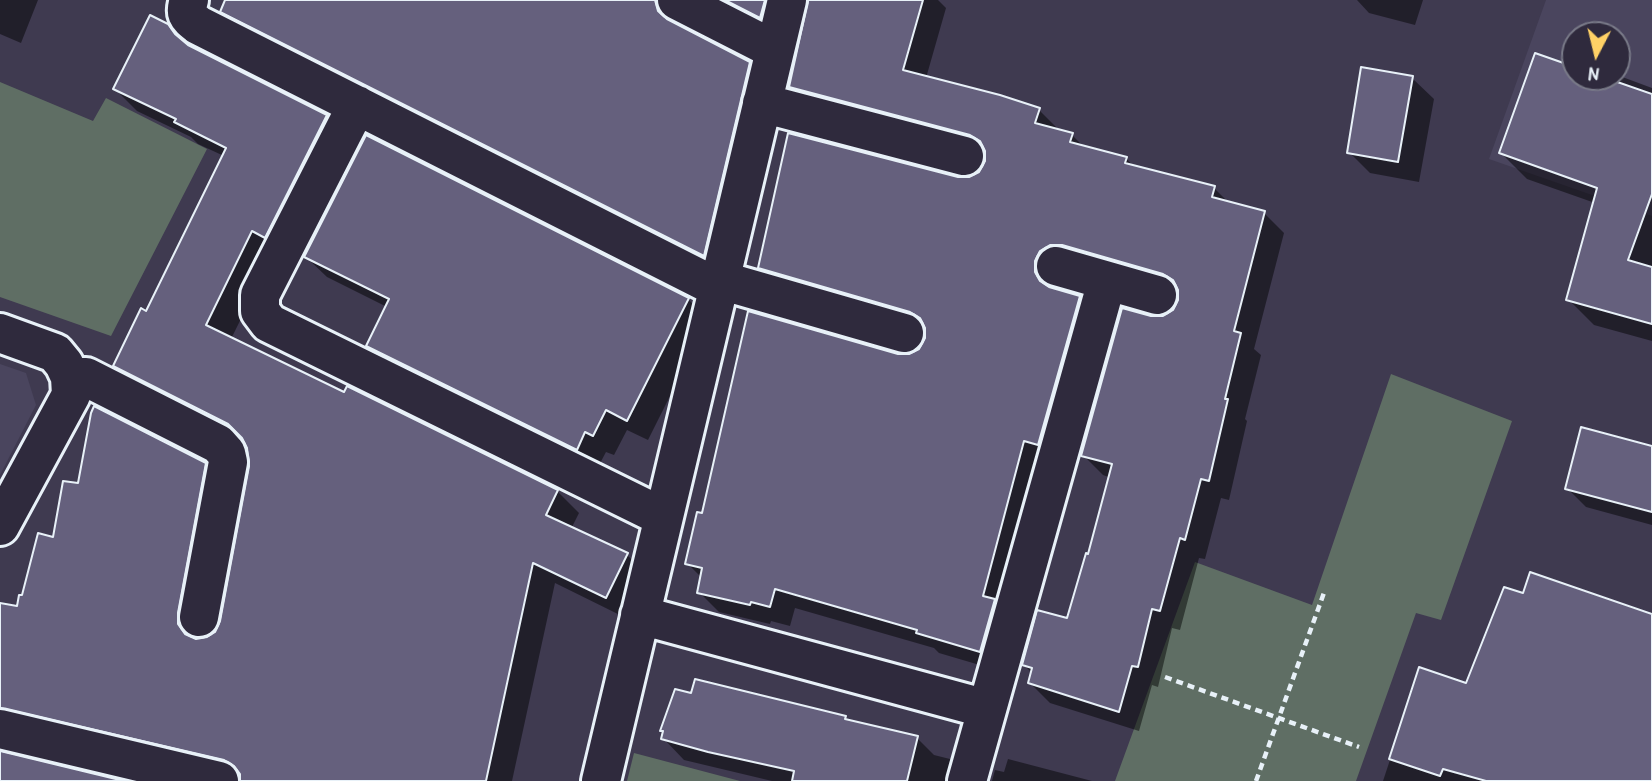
<!DOCTYPE html>
<html>
<head>
<meta charset="utf-8">
<style>
	body { margin:0 }
	#map { position:relative; width:1652px; height:781px; overflow:hidden; background:#3f3a50; font-family:"Patrick Hand",sans-serif }
	canvas { display:block }
	.north { position:absolute; left:1561px; top:21px; width:70px; height:70px; box-sizing:border-box; background:#2f2a3d; border:2px solid #797a88; border-radius:50%; rotate:187deg; font-size:19px; font-weight:700; line-height:28px; text-align:center; color:#e8f1f8 }
	.north::after { content:''; display:block; margin:auto; width:24px; height:32px; background:#ffd166; clip-path:polygon(50% 0,100% 100%,50% 72%,0 100%) }
</style>
</head>
<body>
<div id="map">
<canvas width="1652" height="781"></canvas>
<div class="north">N</div>
</div>
<script>
const ctx = document.querySelector('canvas').getContext('2d');
ctx.lineJoin = 'round';
function fillPath(path, color) {
  ctx.fillStyle = color;
  ctx.fill(path, 'evenodd');
}
function strokePath(path, color, width, dash) {
  ctx.strokeStyle = color;
  ctx.lineWidth = width;
  ctx.lineCap = dash ? 'butt' : 'round';
  ctx.setLineDash(dash || []);
  ctx.stroke(path);
}
fillPath(new Path2D(`
	M1546,0h106v216l-163,-57zM1575,35h42v42h-42z
	M0,364l26,9 10,32 -36,70z`), '#4a455e');
fillPath(new Path2D(`
	M0,82l93,39 13,-23 101,51 -96,187 -111,-39z
	M1391,374l121,47 -71,199 -25,-7 -60,168h-241l80,-219 117,43z
	M634,753l106,28h-113z`), '#5f6e64');
fillPath(new Path2D(`
	M0,0h38l-17,43 -21,-9z
	M227,0h462l-12,11 -2,11 1,4 73,37 20,20 -45,192 -481,-243 -20,-21z
	M708,0h91l-19,37z
	M810,0h128l8,8 -20,70 113,32 20,20 13,5 12,12 42,11 8,9 80,21 16,16 34,9 20,20 -30,116 7,6 -16,64 2,2 -18,79 -8,-2 -16,61 -6,-1 -19,72 -8,-2 -14,59 -6,-2 -13,46 -89,-28 -20,-20 2,-10 -8,-8 45,-45 20,-64 22,-78 -8,-3 -20,-20 68,-137h12l11,-7 6,-10v-9l-97,-28 -28,16 -1,10 25,7 20,20 -99,354 -61,-18 -5,-5 -139,-40 -5,18 -19,-5 -1,3 -51,-12 -20,-20 3,-14 -15,-15 16,-48 195,-159h11l11,-6 7,-11v-9l-147,-42 -20,-20 198,-89h12l10,-6 7,-12v-8l-176,-46 -20,-20z
	M1357,0h66l-8,25 -46,-12z
	M167,25l21,22 138,69 22,22 -74,114 -43,87 114,55 212,97 22,22 -8,16 56,26 22,21 -21,43 -73,-36 -43,198h-240l4,-22 -98,-16 -4,21 -174,-49v-111l18,4 37,-68 24,-55 126,-21 21,22 -27,154 9,-1 8,-6 6,-11 29,-156 -4,-23 -110,-55 -22,-22 32,-53 77,-157 -26,-12 -7,-7 -54,-26 -22,-22z
	M1575,69v8h42v-2l35,13v253l-58,-16 -26,-26 27,-96 -68,-24 -26,-26z
	M1412,78l22,21 -15,83 -49,-9 -21,-21z
	M306,257l382,42 20,21 -60,120 -21,-10 -13,25 -8,-3 -9,17 -208,-102 -21,-21 19,-39 -60,-30z
	M1652,447v78l-66,-18 -19,-19z
	M1524,596l128,20v165h-269l37,-112 48,17z
	M696,681l149,37 4,4 68,16 17,17 16,4 21,22h-199l-88,-21 -21,-22 1,-5 -2,-3 31,-35z
	M1008,759l84,22h1h-101l3,-11 9,2z`), '#0007');
const building = new Path2D(`
	M225,0h430l3,11 9,8 83,43 -46,194 -484,-244z
	M725,0h40l-5,18z
	M808,0h115l-20,70 97,25 40,13 -5,15 38,10 -3,9 57,15 -2,6 90,23 -3,11 53,14 -31,120 7,2 -16,66h3l-19,82 -8,-2 -16,61 -5,-2 -20,73 -8,-2 -14,58 -6,-1 -13,46 -91,-29 4,-15 -10,-3 15,-55 30,8 19,-65 2,1 24,-90 -31,-8 41,-148 29,8h12l10,-6 5,-10v-10l-5,-10 -10,-6 -101,-29h-12l-10,6 -5,10v11l5,9 9,6 31,9 -42,149 -14,-4 -41,155 12,3 -15,53 -64,-19 1,-3 -142,-41 -5,18 -19,-5 -1,3 -53,-12 5,-25 -17,-4 12,-52 5,1 46,-202 150,43h11l10,-5 6,-11v-10l-5,-10 -10,-6 -152,-44 30,-135 170,44h11l10,-5 6,-11v-10l-5,-10 -10,-6 -181,-48z
	M150,15l18,9 7,10 13,11 139,70 -62,123 -13,-7 -46,94 138,67 3,-6 211,104 -12,25 82,38 -22,45 -73,-35 -47,218h-246v-7l-6,-8 -10,-6 -224,-52v-105l17,3 2,-11h3l16,-62 15,4 10,-56 15,2 13,-70 3,-7 112,57 -28,150v11l7,10 11,5 11,-2 8,-5 5,-11 29,-155 -2,-18 -5,-10 -14,-14 -115,-58 28,-58 5,3 80,-163 -52,-26 2,-3 -63,-30z
	M1535,53l40,14v10h28l49,17v100l-24,66 24,7v57l-86,-24 31,-112 -98,-35z
	M1361,67l52,9 -15,86 -51,-9z
	M366,135l323,163 -62,123 -21,-11 -13,26 -8,-4 -8,18 -211,-104 23,-47 -85,-42z
	M1581,427l71,19v66l-87,-23z
	M1530,572l122,42v167h-166l-43,-12 -3,7 -51,-17 30,-92 47,16 38,-96 19,6z
	M695,679l151,37 -1,3 73,17 -11,45h-115l2,-10 -86,-19 -47,-13 2,-8h-3l15,-42 16,4z
	M0,751l124,30h-124z`);
fillPath(building, '#65607d');
strokePath(building, '#e8f1f8', 2);
const minor = new Path2D(`
	M189,0c-5,14 -2,16 9,25l520,263
	M677,0l98,50
	M762,103l202,53
	M357,105l-97,190v16l9,12 394,194
	M1056,266l101,29
	M720,280l184,53
	M0,333l55,20 9,11 6,13 1,18 -71,131
	M70,377h16l132,67 8,9 2,9 -29,155
	M640,615l347,94
	M0,729l219,52
	M601,781l186,-781
	M967,781l140,-500`);
strokePath(minor, '#e8f1f8', 44);
strokePath(new Path2D(`
	M1165,677l194,70
	M1256,781l69,-191`), '#e8f1f8', 4.5, [7, 5]);
strokePath(minor, '#2f2a3d', 38);
</script>
</body>
</html>
